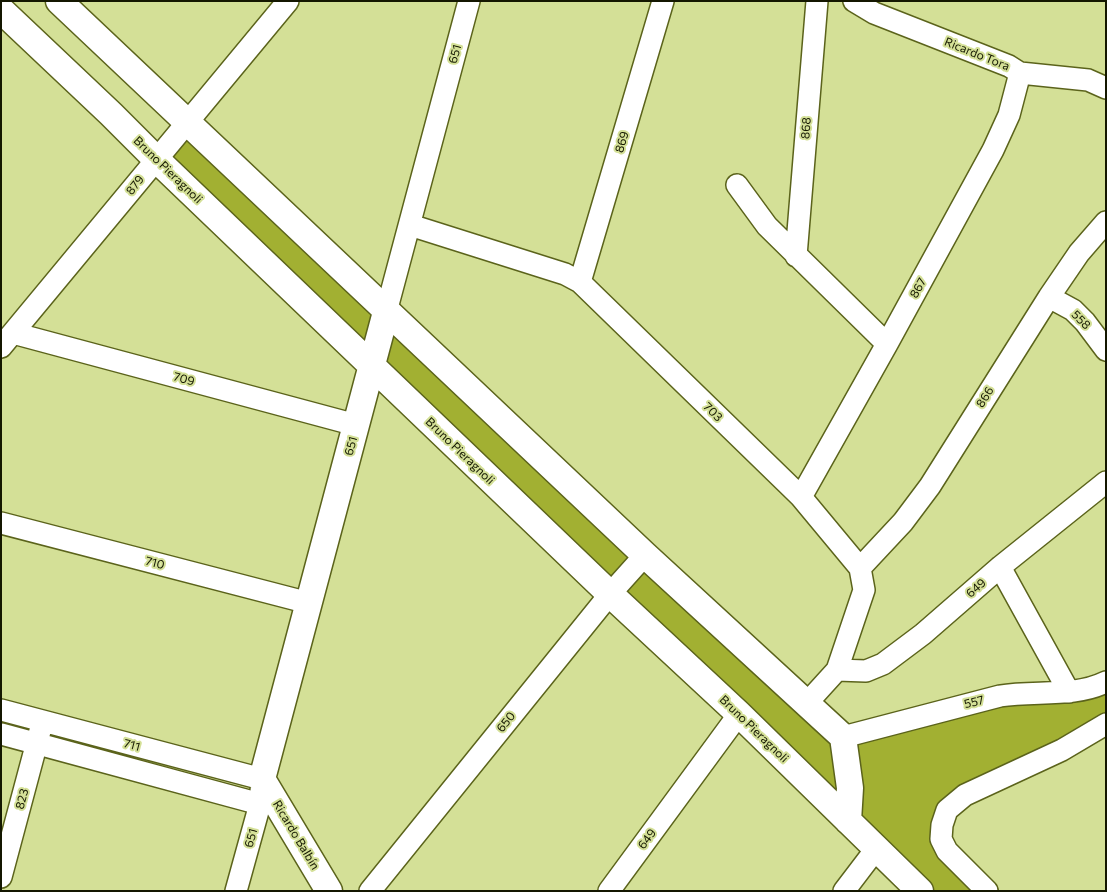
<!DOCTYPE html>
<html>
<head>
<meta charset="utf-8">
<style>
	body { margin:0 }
	#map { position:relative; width:1107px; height:892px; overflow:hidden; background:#d4e097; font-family:Commissioner,sans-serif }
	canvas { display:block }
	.frame { position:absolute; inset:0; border:2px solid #141700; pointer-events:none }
</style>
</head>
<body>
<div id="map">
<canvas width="1107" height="892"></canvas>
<div class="frame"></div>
</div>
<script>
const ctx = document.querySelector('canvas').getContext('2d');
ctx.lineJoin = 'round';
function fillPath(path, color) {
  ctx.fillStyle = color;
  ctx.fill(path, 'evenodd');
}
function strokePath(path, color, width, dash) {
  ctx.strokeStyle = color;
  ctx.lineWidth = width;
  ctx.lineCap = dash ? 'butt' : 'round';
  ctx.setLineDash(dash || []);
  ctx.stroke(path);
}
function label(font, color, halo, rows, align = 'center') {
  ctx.font = font + ' Commissioner,sans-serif';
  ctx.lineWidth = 4;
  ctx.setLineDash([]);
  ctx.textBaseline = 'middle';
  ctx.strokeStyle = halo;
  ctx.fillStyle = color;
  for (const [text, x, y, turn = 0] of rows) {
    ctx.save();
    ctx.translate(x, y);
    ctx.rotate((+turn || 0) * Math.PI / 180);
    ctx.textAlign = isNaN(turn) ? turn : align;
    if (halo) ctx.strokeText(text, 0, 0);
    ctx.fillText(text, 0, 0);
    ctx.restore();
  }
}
fillPath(new Path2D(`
	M187,124l656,613 263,-55v42l-141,71 -24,44 46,52h-67l-764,-732z`), '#a2b032');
const minor = new Path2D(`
	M854,1l20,12 135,53 11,7 68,7 18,8
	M737,185l30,41 120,118
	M410,225l155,49 15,8 221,215 59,71 4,22 -27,80 -30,33
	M796,256l21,-255
	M580,282l83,-281
	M1049,297l24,13 12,12 21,28
	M386,312l83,-311
	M13,333l343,92
	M1,347l287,-346
	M801,497l86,-153 106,-194 16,-35 11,-42
	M1,523l308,80
	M1000,567l69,125
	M860,568l43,-46 27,-36 119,-189 30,-44 27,-31
	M837,670l29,1 17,-7 40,-30 77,-67 106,-85
	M1,710l261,69 -2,25 -24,87
	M1,734l259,70
	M843,737l157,-41c35,-6 73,2 106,-14
	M1,877l39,-146
	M370,891l240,-297 35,-39
	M609,891l130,-177
	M844,891l32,-42
	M987,891l-40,-40 -6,-12 1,-14 5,-15 18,-15 97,-45 44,-26`);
const tertiary = new Path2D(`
	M59,1l586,554 198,182 7,51 -2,33
	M1,10l110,104 45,45 454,435 129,120 181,177
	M329,891l-67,-112 124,-467`);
strokePath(minor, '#5b631b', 24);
strokePath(tertiary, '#5b631b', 29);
strokePath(minor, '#fff', 21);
strokePath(tertiary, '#fff', 26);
label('12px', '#141700', '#d4e097', [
	["651",455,54,-75],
	["Ricardo Tora",977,54,22],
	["868",806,128,-86],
	["869",622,142,-74],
	["Bruno Pieragnoli",168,170,44],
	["879",135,185,-52],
	["867",918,288,-61],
	["558",1081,320,45],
	["709",184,379,15],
	["866",985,397,-58],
	["703",713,412,44],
	["651",351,446,-75],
	["Bruno Pieragnoli",460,451,44],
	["710",155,563,14],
	["649",976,588,-41],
	["557",974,702,-14],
	["650",506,722,-51],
	["Bruno Pieragnoli",754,729,44],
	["711",132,745,15],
	["823",22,799,-75],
	["Ricardo Balbín",296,835,59],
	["651",251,838,-75],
	["649",647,839,-53]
]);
</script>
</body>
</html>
